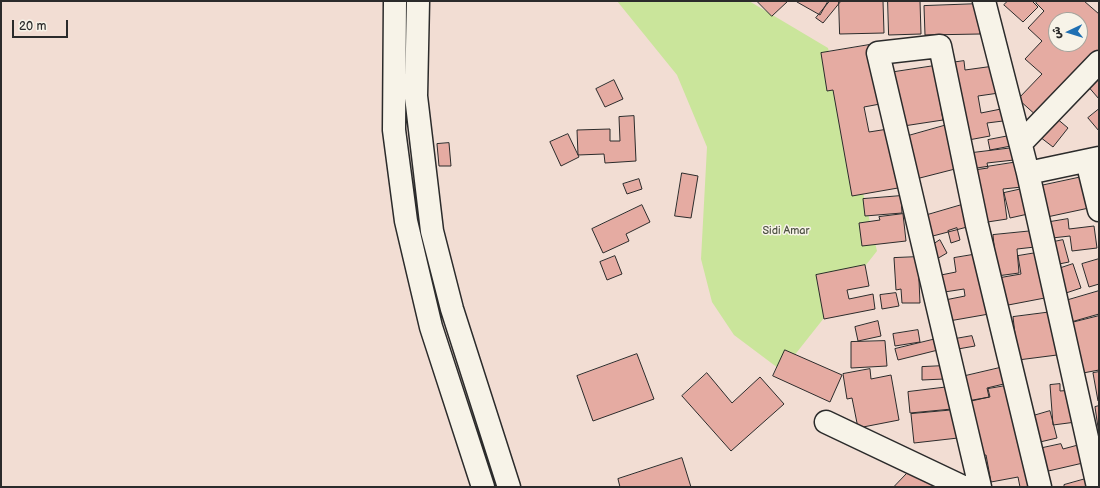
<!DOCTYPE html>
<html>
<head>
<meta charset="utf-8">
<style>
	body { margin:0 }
	#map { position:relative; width:1100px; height:488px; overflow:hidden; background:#f2ddd3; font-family:"Balsamiq Sans","Playpen Sans Arabic",sans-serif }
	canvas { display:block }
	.frame { position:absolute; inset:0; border:2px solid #2b2b2b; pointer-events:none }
	.north { position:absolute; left:1048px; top:12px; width:40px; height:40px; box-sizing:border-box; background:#f7f3e8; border:1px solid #a5a39c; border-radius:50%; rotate:266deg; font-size:11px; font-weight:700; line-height:16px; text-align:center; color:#2b2b2b }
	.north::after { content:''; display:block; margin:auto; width:14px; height:18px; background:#1f6fb2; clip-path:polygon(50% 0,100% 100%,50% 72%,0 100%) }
	.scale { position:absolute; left:12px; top:20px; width:56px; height:18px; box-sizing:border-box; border:2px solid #2b2b2b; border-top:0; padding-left:5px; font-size:12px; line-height:14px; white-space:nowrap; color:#2b2b2b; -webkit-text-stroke:3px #f7f3e8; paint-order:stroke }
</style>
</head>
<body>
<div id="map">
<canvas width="1100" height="488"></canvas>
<div class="frame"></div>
<div class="north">ش</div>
<div class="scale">20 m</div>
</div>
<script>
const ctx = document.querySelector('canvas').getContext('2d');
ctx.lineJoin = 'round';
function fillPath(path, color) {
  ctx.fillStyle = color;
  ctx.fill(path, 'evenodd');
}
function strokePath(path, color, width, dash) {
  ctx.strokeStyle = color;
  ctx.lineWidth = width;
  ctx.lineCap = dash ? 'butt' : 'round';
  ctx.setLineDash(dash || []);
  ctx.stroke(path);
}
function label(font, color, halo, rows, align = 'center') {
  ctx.font = font + ' "Balsamiq Sans",sans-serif';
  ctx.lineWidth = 3;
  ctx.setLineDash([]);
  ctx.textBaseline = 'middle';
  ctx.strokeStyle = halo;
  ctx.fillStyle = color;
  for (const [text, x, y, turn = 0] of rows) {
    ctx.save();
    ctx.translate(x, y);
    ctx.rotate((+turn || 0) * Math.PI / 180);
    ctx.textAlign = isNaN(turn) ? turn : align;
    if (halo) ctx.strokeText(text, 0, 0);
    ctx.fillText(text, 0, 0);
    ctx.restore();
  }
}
fillPath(new Path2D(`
	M617,1h132l79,47 49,203 -95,120 -48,-36 -22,-33 -11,-43 6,-112 -30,-72z`), '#cae59b');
const building = new Path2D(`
	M757,1h31l-16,15z
	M797,1h31l-8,14 -23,-13z
	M830,1h11l-18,22 -7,-5z
	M839,1h44l1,32 -44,1z
	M888,1h32l1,33 -32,1z
	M1008,1h24l6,6 -15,15 -19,-17z
	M1038,1h46l15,13v37l-61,66 -20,-18 24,-25 -17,-15 17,-18 -14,-13 16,-17 -8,-8zM1056,20h24v24h-24z
	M979,4l1,30 -55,1 -1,-29z
	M869,45l11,59 -16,3 5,25 19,-3 10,59 -46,8 -19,-106 -6,1 -6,-38z
	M964,61l1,9 29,-4 5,27 -21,3 3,17 20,-4 2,12 -16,2 3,13 -27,5 -13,-78z
	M934,66l9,54 -46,7 -9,-54z
	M1099,72v27l-13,-15z
	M614,80l9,19 -18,8 -9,-18z
	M1099,109v22l-11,-13z
	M634,116l2,45 -31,2 -1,-9 -26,1 -1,-25 33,-1v12h10l-1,-24z
	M1055,117l13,11 -15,19 -13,-10z
	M947,125l7,26 -3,1 4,17 -43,11 -11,-42z
	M568,134l11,23 -18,9 -11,-24z
	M1009,136l2,10 -21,4 -2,-10z
	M449,143l2,23h-12l-2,-22z
	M1013,148l1,12 -27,3 1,5 -14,2 -2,-17z
	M1018,162l4,25 -19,2 4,30 -26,4 -8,-54z
	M682,173l16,3 -7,42 -16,-2z
	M1082,177l7,31 -42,9 -7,-31z
	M639,179l3,10 -15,5 -4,-10z
	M1022,189l6,25 -18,4 -6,-25z
	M901,196l1,17 -37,3 -2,-17z
	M965,204l6,22 -42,11 -5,-21z
	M642,205l8,17 -24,12 3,7 -26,12 -11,-24z
	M903,214l3,27 -44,5 -3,-23 21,-3 -1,-3z
	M1068,219l1,10 25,-3 3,22 -25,3 -2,-15 -18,2 -2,-16z
	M957,228l3,12 -9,3 -3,-12z
	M1033,231l2,16 -18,2 2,24 -22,3 -4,-41z
	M940,240l7,13 -12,7 -7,-12z
	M1063,240l6,22 -15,3 -5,-22z
	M1042,252l8,45 -47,9 -5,-28 23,-4 -3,-18z
	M978,254l11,60 -40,7 -4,-21 20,-4 -1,-7 -26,4 -2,-17 20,-4 -2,-14z
	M615,256l7,18 -15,6 -7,-18z
	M918,257l2,46h-18l-1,-14 -5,1 -2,-32z
	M1099,259v25l-10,3 -7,-23z
	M1073,264l8,24 -18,6 -8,-24z
	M865,265l4,21 -22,4 2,9 24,-5 2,15 -51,10 -8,-44z
	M1099,291v23l-28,8 -6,-21z
	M896,293l3,13 -17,3 -2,-14z
	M1052,312l5,43 -39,5 -5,-43z
	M1099,316v54l-16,3 -12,-50z
	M878,321l3,15 -23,5 -3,-14z
	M918,330l2,12 -25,4 -2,-12z
	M972,336l3,10 -17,3 -3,-10z
	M936,339l2,11 -40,10 -3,-11z
	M885,341l2,25 -36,2v-26z
	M785,350l57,25 -12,27 -57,-26z
	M637,354l17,45 -61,22 -16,-45z
	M944,366v13l-22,1v-13z
	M1008,366l4,16 -25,6 2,9 -22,5 -6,-25z
	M870,369l1,10 20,-4 8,45 -41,8 -6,-30 -5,1 -4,-25z
	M1099,372v29h-1l-5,-28z
	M707,373l25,30 28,-26 24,27 -53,47 -49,-55z
	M1060,384v7l13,-1 3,32 -23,3 -3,-40z
	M1011,385l21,102h-12l-2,-10 -27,5 -5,-27 -9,1 -10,-55 23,-4 -2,-8z
	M949,387l3,22 -42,4 -2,-21z
	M1099,406v28l-4,-27z
	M955,410l3,28 -44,5 -3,-29z
	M1050,411l7,27 -17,4 -7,-26z
	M1061,444l2,5 15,-4 5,18 -39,9 -6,-23z
	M682,458l9,29h-71l-2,-8z
	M919,461l32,26h-57z
	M1089,478l3,9h-28v-2z`);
fillPath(building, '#e5aba2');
strokePath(building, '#2b2b2b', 1);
const minor = new Path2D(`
	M984,1l44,172 70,314
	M1021,143l78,-81
	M1087,161l12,49
	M1028,173l71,-15
	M826,422l137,65
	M980,487l-102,-434 62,-7 37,179 63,262`);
const highway = new Path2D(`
	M395,1l-1,129 12,91 25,106 52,160
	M418,1l-2,95 16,135 20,78 57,178`);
strokePath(minor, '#2b2b2b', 25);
strokePath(highway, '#2b2b2b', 25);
strokePath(minor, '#f7f3e8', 22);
strokePath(highway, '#f7f3e8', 22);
label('11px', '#4b5041', '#f7f3e8', [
	["Sidi Amar",786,231]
]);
</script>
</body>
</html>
